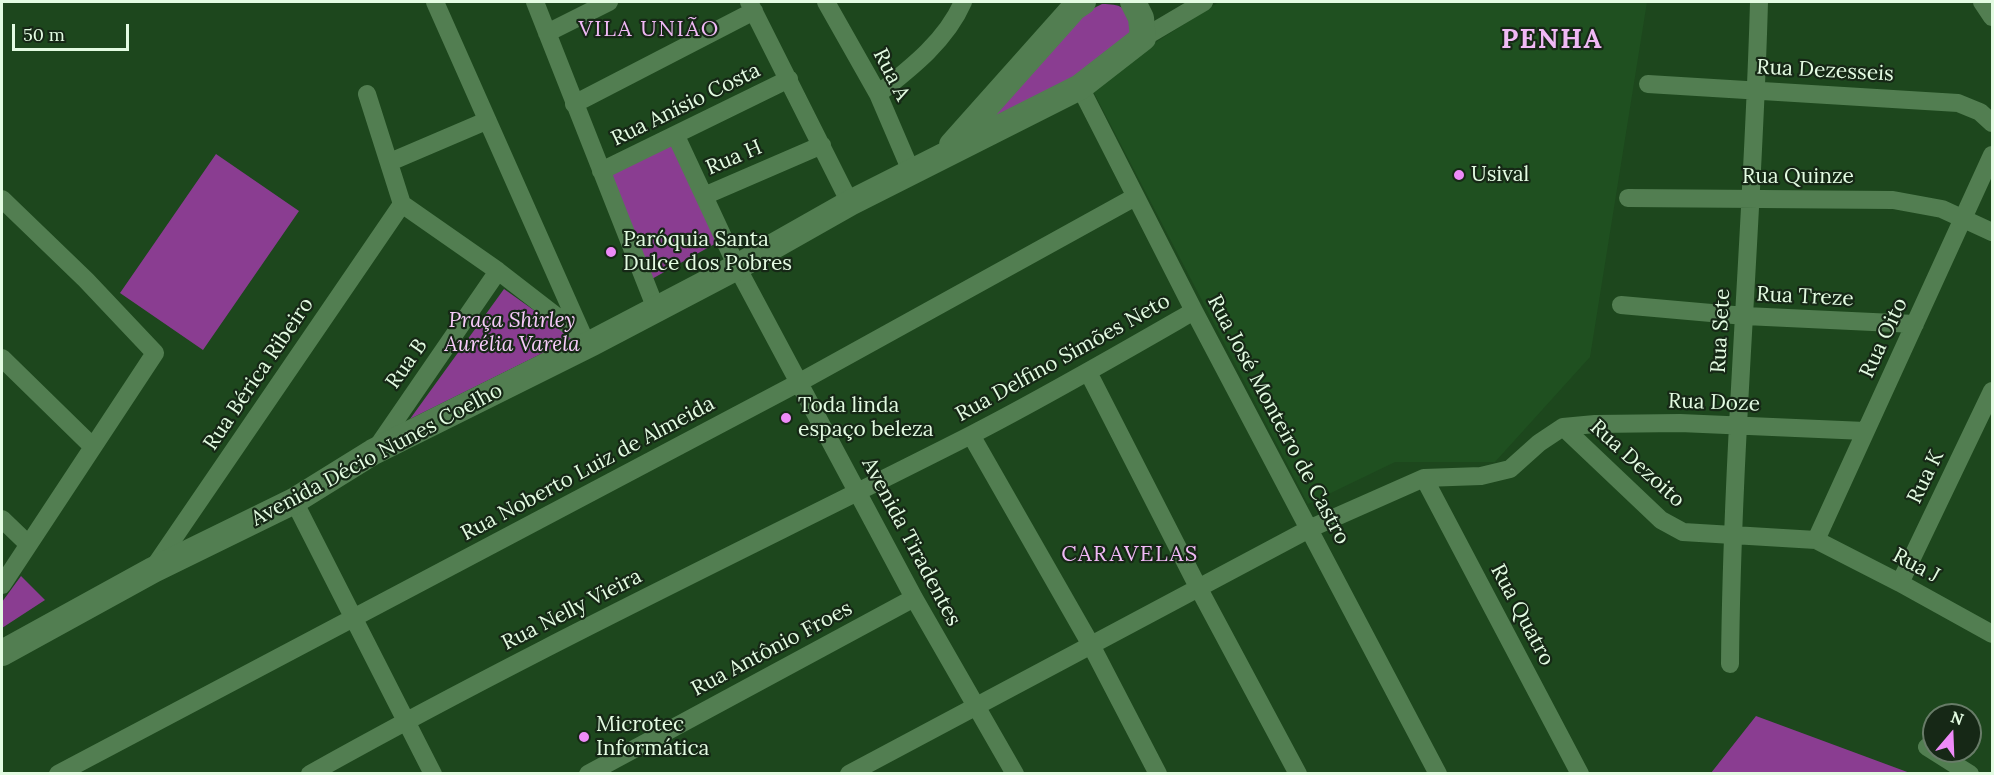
<!DOCTYPE html>
<html>
<head>
<meta charset="utf-8">
<style>
	body { margin:0 }
	#map { position:relative; width:1994px; height:775px; overflow:hidden; background:#1d471d; font-family:Lora,serif }
	canvas { display:block }
	.frame { position:absolute; inset:0; border:3px solid #e3fbe2; pointer-events:none }
	.north { position:absolute; left:1922px; top:703px; width:60px; height:60px; box-sizing:border-box; background:#162816; border:2px solid #687c68; border-radius:50%; rotate:19deg; font-size:16px; font-weight:700; line-height:24px; text-align:center; color:#e3fbe2 }
	.north::after { content:''; display:block; margin:auto; width:21px; height:27px; background:#ee8bf8; clip-path:polygon(50% 0,100% 100%,50% 72%,0 100%) }
	.scale { position:absolute; left:12px; top:24px; width:117px; height:27px; box-sizing:border-box; border:3px solid #e3fbe2; border-top:0; padding-left:8px; font-size:18px; line-height:21px; white-space:nowrap; color:#e3fbe2; -webkit-text-stroke:4px #162816; paint-order:stroke }
</style>
</head>
<body>
<div id="map">
<canvas width="1994" height="775"></canvas>
<div class="frame"></div>
<div class="north">N</div>
<div class="scale">50 m</div>
</div>
<script>
const ctx = document.querySelector('canvas').getContext('2d');
ctx.lineJoin = 'round';
function fillPath(path, color) {
  ctx.fillStyle = color;
  ctx.fill(path, 'evenodd');
}
function strokePath(path, color, width, dash) {
  ctx.strokeStyle = color;
  ctx.lineWidth = width;
  ctx.lineCap = dash ? 'butt' : 'round';
  ctx.setLineDash(dash || []);
  ctx.stroke(path);
}
function label(font, color, halo, rows, align = 'center') {
  ctx.font = font + ' Lora,serif';
  ctx.lineWidth = 4.5;
  ctx.setLineDash([]);
  ctx.textBaseline = 'middle';
  ctx.strokeStyle = halo;
  ctx.fillStyle = color;
  for (const [text, x, y, turn = 0] of rows) {
    ctx.save();
    ctx.translate(x, y);
    ctx.rotate((+turn || 0) * Math.PI / 180);
    ctx.textAlign = isNaN(turn) ? turn : align;
    if (halo) ctx.strokeText(text, 0, 0);
    ctx.fillText(text, 0, 0);
    ctx.restore();
  }
}
fillPath(new Path2D(`
	M1219,2h428l-57,355 -95,105h-100l-87,42 -215,-413 49,-40z`), '#1f5020');
fillPath(new Path2D(`
	M1102,4c18,0 25,3 33,20l-10,27 -146,77 103,-114z
	M673,144l47,97 -70,39 -43,-107z
	M216,154l83,57 -96,139 -83,-57z
	M504,289l69,49 -163,81z
	M21,576l24,24 -43,28v-26z
	M1756,716l154,57h-199z`), '#8a3d91');
strokePath(new Path2D(`
	M435,2l148,334
	M535,2l121,307
	M749,2l101,201
	M826,2l52,92 33,77
	M1982,2l10,15
	M547,33l62,-31
	M1143,38l61,-36
	M1648,84l310,19 22,9 12,11
	M1080,87l114,224 244,463
	M367,94l35,110
	M878,94c33,-26 68,-53 85,-92
	M574,104l180,-93
	M676,136l28,60
	M822,145l-118,51 33,71 177,331 101,176
	M390,162l96,-41
	M601,171l188,-92
	M1628,198l265,2 49,9 50,23
	M2,199l84,81 69,73 -153,232
	M402,204l96,67 84,65
	M1621,305l124,11 170,8
	M2,358l90,88
	M1088,372l110,215 100,187
	M1563,427l98,93 22,12 133,8 84,43 92,51
	M971,435l120,210 67,129
	M375,450l123,-179
	M1424,478l156,296
	M294,501l139,273
	M2,519l26,25
	M1816,540l176,-385
	M154,567l248,-363
	M1900,583l92,-192
	M1730,664c2,-221 23,-441 29,-662
	M1927,747l43,27
	M58,774l742,-392 335,-185
	M310,774c216,-121 440,-227 661,-339 76,-39 150,-82 223,-124
	M588,774l326,-176
	M849,774l462,-246 113,-50 57,-2 29,-7 29,-26 24,-16 32,-3 85,-1 185,8`), '#527e51', 18);
strokePath(new Path2D(`
	M952,145l122,-137 9,-6
	M2,653l151,-83 141,-69 79,-49 219,-109 145,-76 113,-64 230,-116 63,-49 -2,-20 -8,-16`), '#527e51', 26);
for (const [x, y, r, color] of [
	[1459,175,6,"#ee8bf8"],
	[611,252,6,"#ee8bf8"],
	[786,418,6,"#ee8bf8"],
	[584,737,6,"#ee8bf8"]
]) {
  const dot = new Path2D();
  dot.arc(x, y, r, 0, 2 * Math.PI);
  ctx.fillStyle = color;
  ctx.fill(dot);
  strokePath(dot, '#162816', 2);
}
label('21px', '#e3fbe2', '#162816', [
	["Rua Dezesseis",1825,71,3],
	["Rua A",891,75,63],
	["Rua Anísio Costa",686,105,-26],
	["Rua H",734,158,-23],
	["Rua Quinze",1798,177],
	["Rua Treze",1805,297,3],
	["Rua Sete",1721,331,-87],
	["Rua Oito",1884,338,-65],
	["Rua Delfino Simões Neto",1063,358,-29],
	["Rua B",407,364,-55],
	["Rua Bérica Ribeiro",259,374,-56],
	["Rua Doze",1714,403,2],
	["Rua José Monteiro de Castro",1278,420,62],
	["Avenida Décio Nunes Coelho",377,455,-28],
	["Rua Dezoito",1637,464,42],
	["Rua Noberto Luiz de Almeida",588,469,-28],
	["Rua K",1926,477,-64],
	["Avenida Tiradentes",911,542,62],
	["Rua J",1916,566,28],
	["Rua Nelly Vieira",572,610,-27],
	["Rua Quatro",1522,615,62],
	["Rua Antônio Froes",772,649,-28]
]);
label('21px', '#e3fbe2', '#162816', [
	["Usival",1471,175],
	["Paróquia Santa",623,240],
	["Dulce dos Pobres",623,264],
	["Toda linda",798,406],
	["espaço beleza",798,430],
	["Microtec",596,725],
	["Informática",596,749]
], 'left');
label('italic 21px', '#f7cbfa', '#162816', [
	["Praça Shirley",512,321],
	["Aurélia Varela",512,345]
]);
ctx.letterSpacing = '1.5px';
label('22px', '#f0b9f5', '#162816', [
	["VILA UNIÃO",649,30],
	["CARAVELAS",1130,555]
]);
ctx.letterSpacing = '0px';
ctx.letterSpacing = '1.5px';
label('bold 27px', '#f0b9f5', '#162816', [
	["PENHA",1552,40]
]);
ctx.letterSpacing = '0px';
</script>
</body>
</html>
